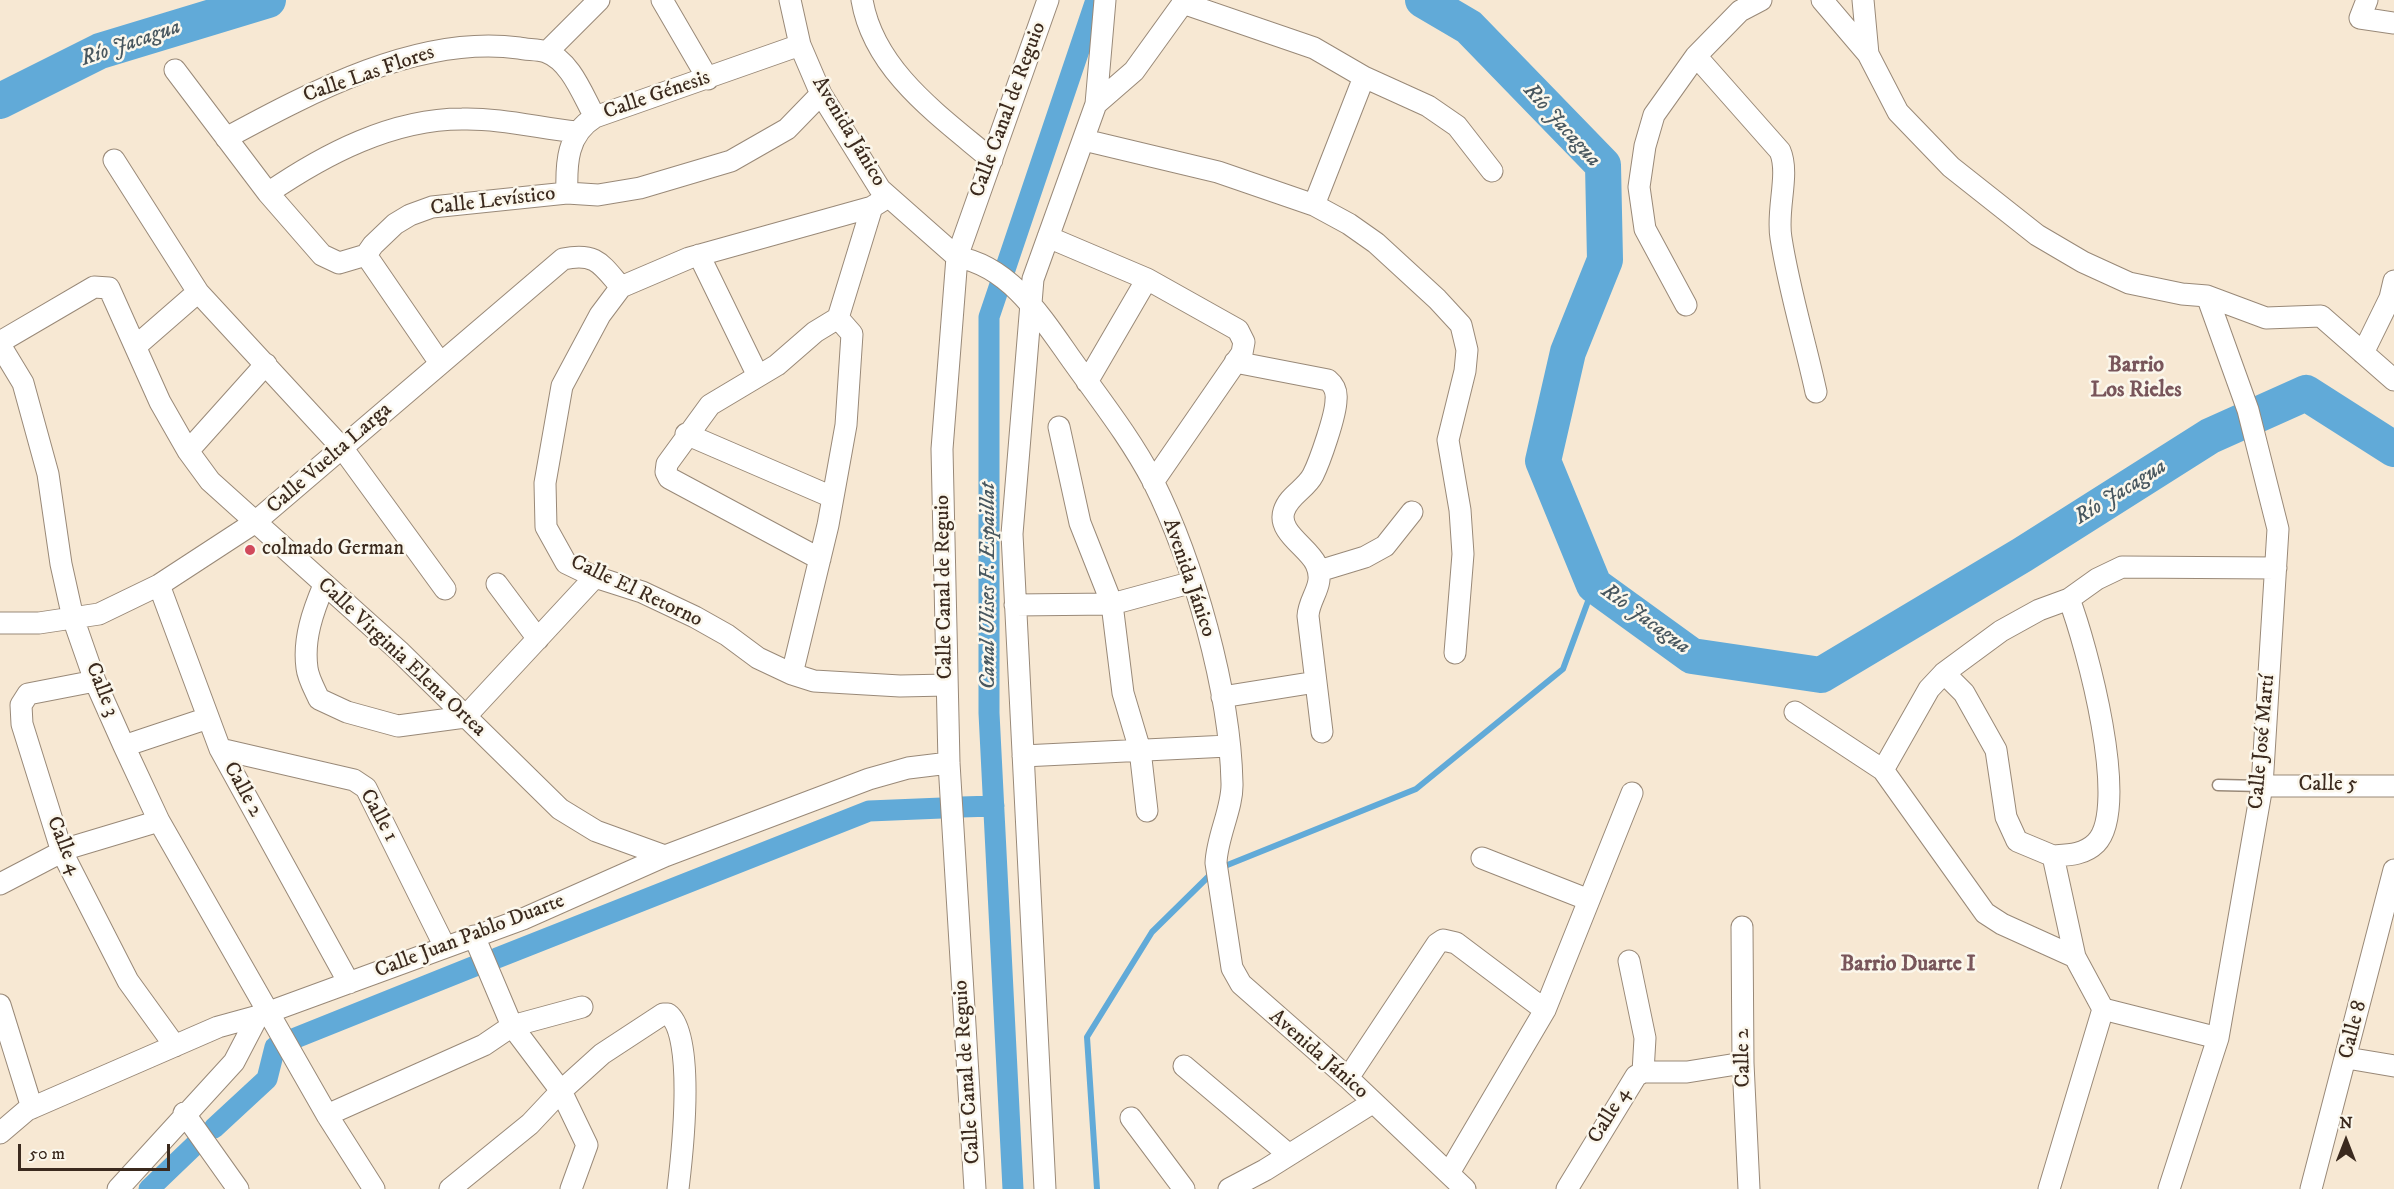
<!DOCTYPE html>
<html>
<head>
<meta charset="utf-8">
<style>
	body { margin:0 }
	#map { position:relative; width:2394px; height:1189px; overflow:hidden; background:#f7e8d3; font-family:"IM FELL DW Pica",serif }
	canvas { display:block }
	.north { position:absolute; left:2316px; top:1111px; width:60px; height:60px; -webkit-text-stroke:4px #fbf7ec; paint-order:stroke; rotate:0deg; font-size:16px; font-weight:700; line-height:24px; text-align:center; color:#3b2a1e }
	.north::after { content:''; display:block; margin:auto; width:21px; height:27px; background:#3b2a1e; clip-path:polygon(50% 0,100% 100%,50% 72%,0 100%) }
	.scale { position:absolute; left:18px; top:1144px; width:152px; height:27px; box-sizing:border-box; border:3px solid #3b2a1e; border-top:0; padding-left:8px; font-size:18px; line-height:21px; white-space:nowrap; color:#3b2a1e; -webkit-text-stroke:4px #fbf7ec; paint-order:stroke }
</style>
</head>
<body>
<div id="map">
<canvas width="2394" height="1189"></canvas>
<div class="north">N</div>
<div class="scale">50 m</div>
</div>
<script>
const ctx = document.querySelector('canvas').getContext('2d');
ctx.lineJoin = 'round';
function strokePath(path, color, width, dash) {
  ctx.strokeStyle = color;
  ctx.lineWidth = width;
  ctx.lineCap = dash ? 'butt' : 'round';
  ctx.setLineDash(dash || []);
  ctx.stroke(path);
}
function label(font, color, halo, rows, align = 'center') {
  ctx.font = font + ' "IM FELL DW Pica",serif';
  ctx.lineWidth = 5;
  ctx.setLineDash([]);
  ctx.textBaseline = 'middle';
  ctx.strokeStyle = halo;
  ctx.fillStyle = color;
  for (const [text, x, y, turn = 0] of rows) {
    ctx.save();
    ctx.translate(x, y);
    ctx.rotate((+turn || 0) * Math.PI / 180);
    ctx.textAlign = isNaN(turn) ? turn : align;
    if (halo) ctx.strokeText(text, 0, 0);
    ctx.fillText(text, 0, 0);
    ctx.restore();
  }
}
strokePath(new Path2D(`
	M1220,868l196,-79 147,-120 31,-84
	M1097,1189l-10,-152 65,-105 60,-59`), '#61aad8', 6);
strokePath(new Path2D(`
	M961,807l33,-1
	M497,958l372,-147 73,-3
	M293,1039l182,-73
	M214,1128l53,-49 8,-32
	M149,1189l47,-45
	M1013,1189l-24,-476v-396l107,-317`), '#61aad8', 21);
strokePath(new Path2D(`
	M1423,0l46,27 134,138 2,95 -37,92 -25,109 51,124 98,71 129,19 201,-120 188,-119 96,-43 88,56
	M0,101l100,-50 168,-51`), '#61aad8', 36);
const lane = new Path2D(`
	M2218,785l44,1`);
const street = new Path2D(`
	M662,0l46,79
	M790,0l10,45 21,49 59,95 77,68c52,9 84,59 112,99 29,41 61,81 84,125 41,82 77,210 79,302 1,25 -15,53 -16,80l16,105 9,16 107,94 117,111
	M862,0c12,71 78,116 130,160
	M1822,0l46,54
	M1863,0l5,54 30,58 53,55 86,68 46,27 46,21 53,11 25,2 59,22 55,-2 73,64
	M2367,0l-7,18 34,5
	M547,52l52,-52
	M1696,56l84,95c10,23 -4,59 1,87 8,52 24,103 35,154
	M175,70l93,123 54,62 17,8 27,-8 7,-10 22,-21 15,-9 22,-8 135,-14 31,2 42,-7 91,-27 56,-32 34,-35
	M1096,104l38,-33 49,-68 131,45 50,29 64,29 29,20 35,45
	M226,138c85,-46 194,-104 293,-90 8,2 19,1 27,4 25,9 37,44 49,65
	M1084,140l134,32 96,33 35,19 27,19 61,56 24,26 6,25 -2,21 -17,69 12,70 3,44 -8,99
	M114,160l84,132 145,157 102,140
	M268,193c57,-39 124,-74 194,-74 37,-1 77,9 114,13
	M567,193c-1,-30 0,-59 28,-76l205,-72
	M888,197l-16,10 -183,51 -68,29 -21,28 -38,71 -17,97 1,44 20,36 29,14 47,15 53,25 32,18 31,23 34,16 22,7 86,5 47,-1
	M1314,205l50,-128
	M1048,237l99,42
	M366,255l74,108
	M699,255l59,121
	M1686,305l-41,-76 -6,-42 6,-41 9,-31 42,-59 44,-45 21,-11
	M0,342l94,-55 15,1 51,114 28,49 22,30 189,170 161,158 36,22 69,25
	M0,345l23,38 25,91 13,90 12,54 22,63 29,65 35,75 168,294 47,74
	M136,346l62,-54
	M2363,353l27,-55 4,-17
	M1235,362l93,18c6,5 9,12 8,20 0,15 -16,61 -23,75 -7,14 -24,20 -29,36 -7,21 24,36 32,53 10,21 -7,33 -8,52l14,116
	M1087,382l60,-103 91,51 6,12 -2,11 -89,129
	M1059,427l21,96 32,81 11,89 17,57 7,61
	M686,434l146,63
	M188,451l78,-87
	M820,559l-151,-81 -3,-6 1,-8 43,-59 67,-40 38,-33 23,-14 34,-111
	M1319,571l46,-14 20,-11 27,-34
	M497,584l41,55
	M159,585l61,164 129,234
	M324,585c-11,26 -21,54 -17,83 1,10 8,22 12,31l28,13 51,14 67,-9 130,-140
	M1015,605l97,-1 81,-22
	M0,623h39l60,-9 60,-29 95,-62 309,-264c33,-7 38,5 58,28
	M1944,673l20,20 32,57 10,67 11,24 36,15 22,101 28,52 115,29
	M792,674l36,-149 18,-100 6,-91 -14,-16
	M95,681l-67,13 -7,11 1,19 40,128 66,129 47,65
	M1222,697l94,-15
	M1795,712l88,58 102,143 17,11 73,33
	M124,746l84,-28
	M220,749l134,31 12,8 79,159
	M1023,756l205,-10
	M1883,770l46,-81 15,-16 57,-42 38,-21 30,-11 28,-20 25,-12 154,1
	M2262,786h132
	M2053,856c15,-1 31,-1 43,-13 35,-35 -10,-200 -27,-244
	M1482,858l107,42
	M0,884l69,-36 90,-27
	M1742,927l1,136 6,126
	M474,936l38,90 49,65 26,54 -16,44
	M1629,961l16,77 -2,34
	M0,1005l32,103
	M2347,1058l47,8
	M1184,1066l104,88
	M1348,1078l89,-134 6,-4 13,3 89,67
	M184,1113l54,76
	M327,1115l157,-70 28,-19 70,-19
	M1131,1118l53,71
	M0,1133l27,-23 191,-83 40,-11 265,-97 142,-63 204,-77 39,-11 41,-5
	M1449,1173l96,-163 87,-217
	M118,1189l116,-127 24,-46
	M450,1189l80,-65 31,-33 41,-37 61,-40h5c28,20 14,142 10,175
	M975,1189l-26,-426 -7,-314 15,-192 91,-257
	M1045,1189l-33,-655 21,-255 63,-175 9,-104
	M1229,1189l36,-19 107,-67
	M1567,1189l69,-113 7,-4h44l56,-9
	M2049,1189l54,-180
	M2169,1189l49,-151 44,-252 16,-257 -30,-119 -41,-114
	M2311,1189l83,-319`);
strokePath(lane, '#998978', 13);
strokePath(street, '#998978', 23);
strokePath(lane, '#fff', 10);
strokePath(street, '#fff', 21);
for (const [x, y, r, color] of [
	[250,550,6,"#d1495b"]
]) {
  const dot = new Path2D();
  dot.arc(x, y, r, 0, 2 * Math.PI);
  ctx.fillStyle = color;
  ctx.fill(dot);
  strokePath(dot, '#fbf7ec', 2);
}
label('21px', '#3b2a1e', '#fbf7ec', [
	["Calle Las Flores",369,75,-19],
	["Calle Génesis",657,96,-19],
	["Calle Canal de Reguio",1009,110,-70],
	["Avenida Jánico",848,132,59],
	["Calle Levístico",493,202,-7],
	["Calle Vuelta Larga",330,459,-41],
	["Avenida Jánico",1188,578,71],
	["Calle Canal de Reguio",945,587,-91],
	["Calle El Retorno",636,592,25],
	["Calle Virginia Elena Ortea",401,658,43],
	["Calle 3",101,690,68],
	["Calle José Martí",2263,742,-85],
	["Calle 5",2328,786],
	["Calle 2",242,790,61],
	["Calle 1",378,816,61],
	["Calle 4",63,846,68],
	["Calle Juan Pablo Duarte",470,937,-21],
	["Calle 8",2354,1030,-76],
	["Avenida Jánico",1318,1055,41],
	["Calle 2",1744,1058,-91],
	["Calle Canal de Reguio",968,1072,-94],
	["Calle 4",1610,1116,-59]
]);
label('21px', '#3b2a1e', '#fbf7ec', [
	["colmado German",262,550]
], 'left');
label('italic 22px', '#48575f', '#fbf7ec', [
	["Río Jacagua",131,44,-19],
	["Río Jacagua",1561,126,48],
	["Río Jacagua",2121,493,-32],
	["Canal Ulises F. Espaillat",989,586,-90],
	["Río Jacagua",1645,620,36]
]);
label('bold 22px', '#78555a', '#fbf7ec', [
	["Barrio",2136,366],
	["Los Rieles",2136,391],
	["Barrio Duarte I",1908,965]
]);
</script>
</body>
</html>
